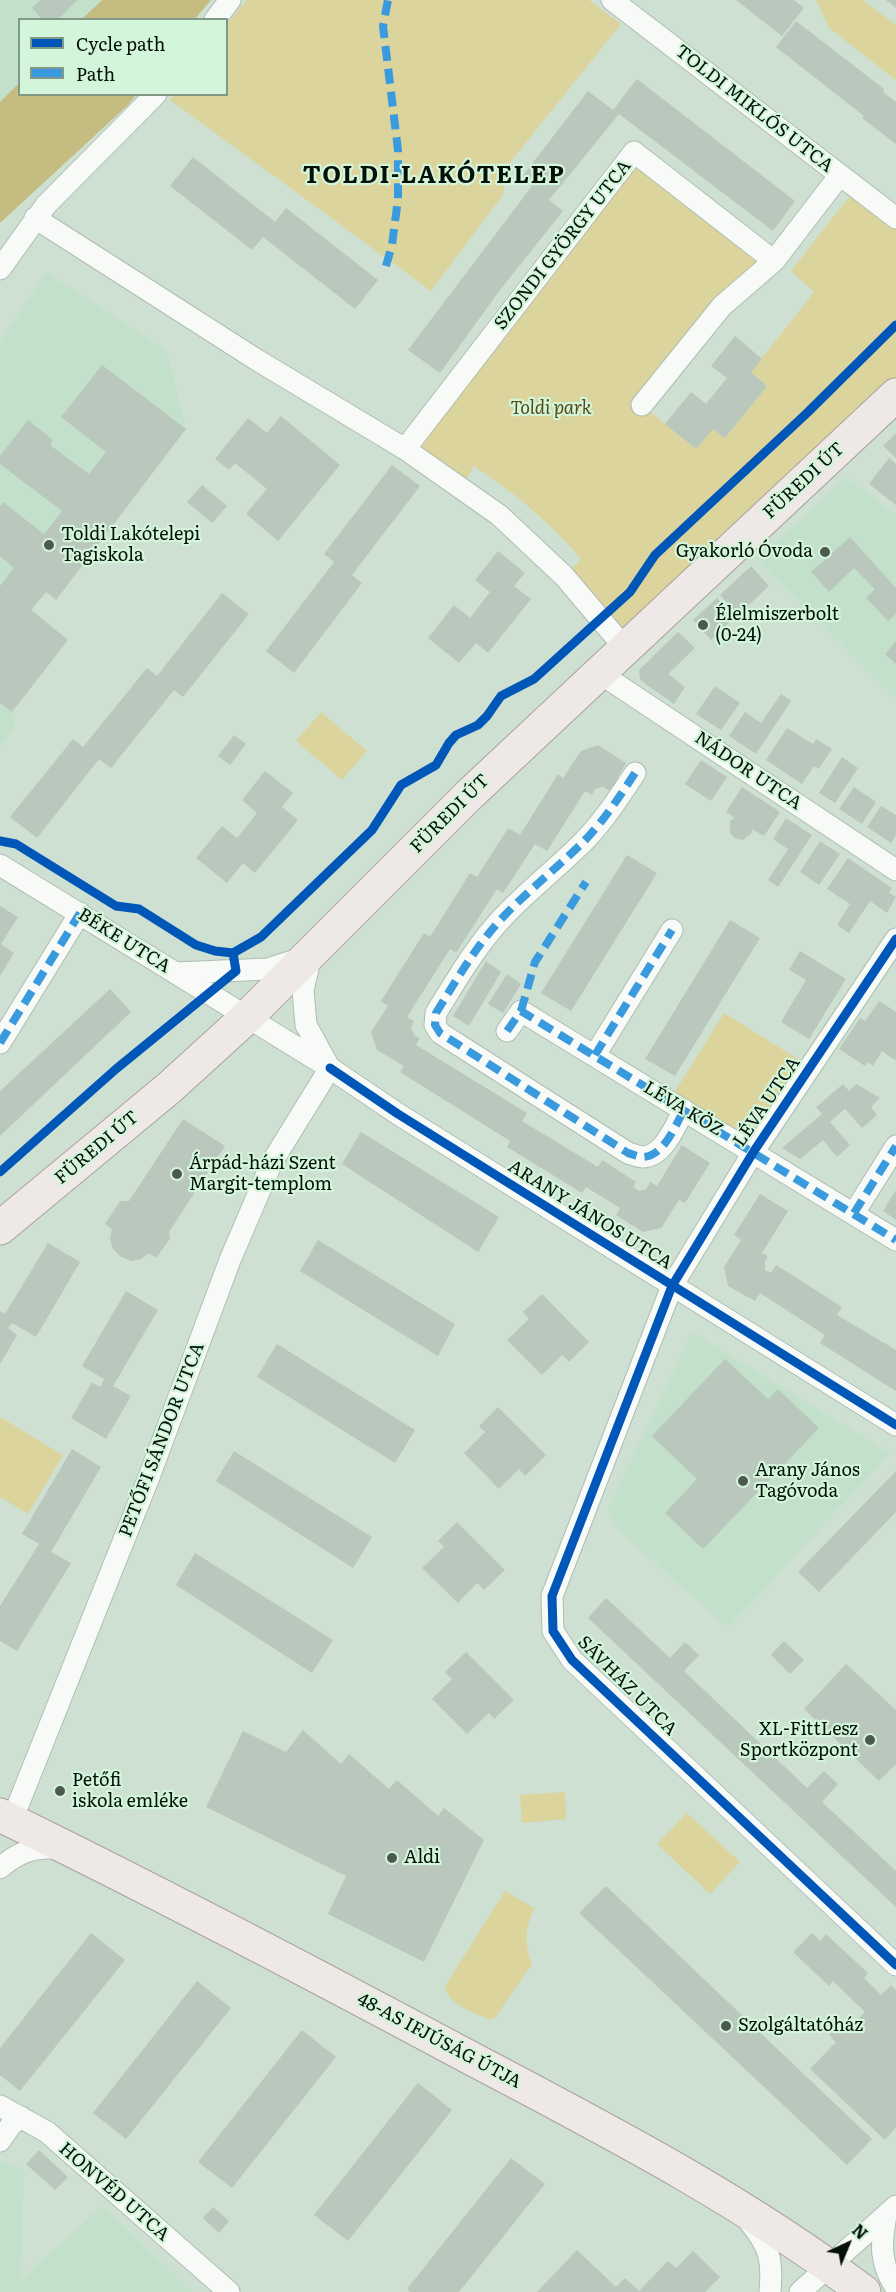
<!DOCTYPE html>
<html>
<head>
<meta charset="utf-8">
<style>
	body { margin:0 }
	#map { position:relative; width:896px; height:2292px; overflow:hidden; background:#cee0d2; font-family:Literata,serif }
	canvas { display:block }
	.legend { position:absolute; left:18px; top:18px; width:210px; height:78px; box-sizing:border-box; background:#d3f5da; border:2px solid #819986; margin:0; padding:8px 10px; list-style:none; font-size:18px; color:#051008 }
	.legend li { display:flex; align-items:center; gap:12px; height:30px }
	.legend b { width:30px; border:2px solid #819986 }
	.north { position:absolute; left:818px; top:2214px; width:60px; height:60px; -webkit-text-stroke:4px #d3f5da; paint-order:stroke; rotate:44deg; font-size:16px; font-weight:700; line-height:24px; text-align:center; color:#051008 }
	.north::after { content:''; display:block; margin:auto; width:21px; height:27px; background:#051008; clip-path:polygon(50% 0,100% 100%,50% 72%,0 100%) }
</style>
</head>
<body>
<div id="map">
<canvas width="896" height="2292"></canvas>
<ul class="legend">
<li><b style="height:8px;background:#0057b8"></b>Cycle path</li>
<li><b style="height:8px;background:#399add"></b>Path</li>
</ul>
<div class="north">N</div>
</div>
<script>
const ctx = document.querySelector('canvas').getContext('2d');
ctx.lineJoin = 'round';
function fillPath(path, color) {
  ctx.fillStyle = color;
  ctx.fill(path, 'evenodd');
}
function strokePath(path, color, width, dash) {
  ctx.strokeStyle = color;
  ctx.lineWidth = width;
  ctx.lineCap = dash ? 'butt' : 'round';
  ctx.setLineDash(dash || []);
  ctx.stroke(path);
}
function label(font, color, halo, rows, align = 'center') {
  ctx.font = font + ' Literata,serif';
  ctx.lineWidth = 4.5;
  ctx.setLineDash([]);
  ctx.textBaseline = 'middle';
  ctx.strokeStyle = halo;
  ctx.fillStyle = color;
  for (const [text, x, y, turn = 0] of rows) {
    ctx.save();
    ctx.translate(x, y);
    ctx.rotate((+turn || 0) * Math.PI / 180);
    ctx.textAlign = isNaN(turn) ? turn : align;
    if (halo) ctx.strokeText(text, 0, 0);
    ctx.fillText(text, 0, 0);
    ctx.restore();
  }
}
fillPath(new Path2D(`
	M0,0h102l-20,19 -62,1 -1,63 -19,19z
	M46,272l121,78 19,79 -130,171 -10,-8 -14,18 36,30 -56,72 3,15 -15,20v-406z
	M847,477l49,38v185l-139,-140z
	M692,1332l198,121 -162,175 -112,-100 -8,-19z
	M0,2160l24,10 -4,111 82,-75 91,86h-193z`), '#c3e1ca');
fillPath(new Path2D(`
	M246,0h343l32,24 -113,141 -5,30 -72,96 -261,-191 4,-5 52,-1 1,-69z
	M816,0h47l33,25v55l-67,-52z
	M634,152l140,109 -132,144 54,44 17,-20 12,9 42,-52 -16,-14 63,-80 -23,-21 65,-83 40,30v177l-272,252 -60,-71 17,-17c-32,-37 -66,-66 -107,-93l-13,22 -56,-39z
	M321,712l46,39 -25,29 -46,-39z
	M724,1013l87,54 -57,84 -85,-50z
	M0,1417l63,38 -35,59 -28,-17z
	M565,1792l1,27 -44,4 -2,-28z
	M687,1813l53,49 -30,32 -53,-50z
	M505,1891l29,17c-9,23 -10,33 -2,56l-37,54 -6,2c-15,-8 -42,-16 -44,-34z`), '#dcd49d');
fillPath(new Path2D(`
	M102,0h109l-16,19h-113z
	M19,83l1,11 116,1 -8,10 -128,118v-121z`), '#c4bc81');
fillPath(new Path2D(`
	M40,0h37l-19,20h-15l-11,-12z
	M736,0h58l10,8 -22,28z
	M886,0h10v8z
	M796,21l88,68 -1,3 13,10v42l-34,-26 2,-2 -88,-69z
	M637,79l158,122 -22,30 -154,-117 -70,86 14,11 -63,79 -60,83 -32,-23 124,-164 -10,-9 66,-86 25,19z
	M193,157l82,65 11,-14 92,72 -23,29 -92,-72 -11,13 -82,-64z
	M735,336l27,23 -11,13 16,14 -42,52 -12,-9 -17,20 -31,-25 26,-32 15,12 21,-26 -16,-12z
	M102,365l84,64 -130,171 -10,-8 -15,18 37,30 -56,72 -12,-9v-117l14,-18 -14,-12v-50l3,-4 41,32 18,-23 -62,-47v-8l28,-36 25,20 -3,5 39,29 17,-22 -45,-35z
	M281,416l59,49 -62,76 -32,-27 21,-25 -32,-26 -6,7 -14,-11 33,-41 19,15z
	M896,433v25l-13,-12z
	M889,458l7,6v41l-27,-21z
	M392,465l28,21 -68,89 10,8 -68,90 -28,-22 68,-89 -10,-8z
	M202,485l25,21 -15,17 -25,-21z
	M850,537l46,51v26l-8,7 -22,-23 9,-9 -21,-21 -25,24 -18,-20z
	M498,551l27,22 -11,13 17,13 -43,54 -12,-10 -17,20 -31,-25 26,-33 16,13 20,-26 -15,-12z
	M751,566l18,20 -31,29 -18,-20z
	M222,593l27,21 -66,83 -9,-7 -63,78 -12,-9 -62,79 -27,-21 63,-78 10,8 64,-79 10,8z
	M717,598l18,19 -24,23 -18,-20z
	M678,632l17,16 -27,26 17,13 -11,17 -34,-24 -1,-10z
	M896,641v23l-11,-10z
	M715,686l25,17 -19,27 -25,-16z
	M781,694l10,7 -35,53 -27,-18 16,-24 16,11z
	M787,728l26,16 3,-5 16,10 -13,20 -5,-3 -12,18 -36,-24z
	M234,735l12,9 -16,21 -12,-9z
	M598,745l28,18 -16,28 -7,-4 -8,2 -3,6 -7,-4 -38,60 -12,-7 -32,49 -6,-4 -41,64 -6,-4 -43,68 7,4 -3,7 4,8 5,2 -4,7 111,68 -5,8 76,46 4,-7 34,22 -3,5 6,4 7,-2 4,-7 7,4 25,-41 28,18 -25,40 -6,-3 -18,28 -18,4 -27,-17 4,-7 -34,-21 -4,6 -75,-46 3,-6 -110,-69 4,-6 -27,-16 -6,-18 17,-26 -7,-5 43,-68 6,4 40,-64 7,4 31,-49 12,7 38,-61 5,4 18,-27z
	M842,757l16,11 -23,35 -16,-10z
	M701,760l26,17 -16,24 -26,-17z
	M265,771l28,22 -11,14 16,13 -43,53 -12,-10 -16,20 -31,-25 26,-32 15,12 20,-25 -15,-13z
	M742,787l38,25 -16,24 -12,-7 -1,5 -8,6 -9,-2 -4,-5v-12l5,-3 -9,-6z
	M854,787l22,15 -14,22 -23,-15z
	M881,806l15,9v20l-5,8 -24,-16z
	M786,818l26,17 -34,52 -10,-7 20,-31 -15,-10z
	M820,841l20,13 -21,31 -19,-13z
	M627,855l30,18 -86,138 -30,-18z
	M848,858l44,30 -3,5 7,4 -9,16 -17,-12 -21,32 -12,-8 13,-21 -23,-15z
	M0,906l18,11 -17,27 13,9 -14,23z
	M730,920l30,18 -85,138 -30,-17z
	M800,951l46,28 -37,60 -28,-17 25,-42 -17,-10z
	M486,961l15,11 -32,54 -16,-10z
	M507,974l14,10 -18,29 -15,-9z
	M110,989l21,23 -131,124v-45z
	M879,1001l17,11v46l-1,2 -13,-9 -9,15 -5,-4 -3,4 -26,-17 21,-31 5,3z
	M843,1084l6,7 7,-7 24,14 -9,9 6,8 -15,13 -17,-19 -15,13 20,23 -13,12 -14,-17 -23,19 -18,-11 40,-34 -6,-7z
	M183,1119l42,27 -56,86 1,7 -14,19 -7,-5 -8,6 -9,2 -11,-4 -8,-8 -3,-10 2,-10 -7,-5 15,-23h9z
	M361,1132l138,85 -21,35 -136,-88z
	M896,1190v30l-13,-9z
	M760,1194l28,17 -26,42 6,3 -3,6v8l6,3 5,-8 66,42 -5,8 59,35v41l-76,-48 5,-8 -65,-42 -5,8 -27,-15 -4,-19 17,-27 -7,-5z
	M318,1240l137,84 -17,32 -138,-85z
	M48,1243l32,19 -44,75 -24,-14 -4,5 9,7 -17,29v-53l5,3z
	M126,1291l32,19 -45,76 18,10 -25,43 -35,-21 21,-36 8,5 4,-8 -22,-13z
	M542,1294l47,48 -20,20 -7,-7 -20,20 -35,-35 22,-21 -6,-7z
	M277,1344l138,86 -20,33 -138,-86z
	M725,1359l43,40 10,-10 41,39 -116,121 -38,-36 32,-34 -45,-43z
	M498,1407l48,48 -21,21 -6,-7 -20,20 -35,-36 21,-21 -6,-6z
	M72,1449l29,18 -50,85 20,11 -54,88 -17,-10v-35l39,-62 -17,-10z
	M234,1451l138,86 -19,31 -137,-87z
	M896,1471v41l-77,80 -21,-20z
	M457,1522l48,48 -21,20 -7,-7 -19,20 -36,-35 22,-21 -6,-6z
	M195,1553l138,87 -21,33 -136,-88z
	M606,1598l64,60 15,-16 14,13 -15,16 123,117 17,-17 14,13 -16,18 74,69v36l-308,-289z
	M784,1641l20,19 -14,14 -19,-19z
	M466,1652l48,48 -20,19 -5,-6 -22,21 -35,-35 20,-20 -7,-7z
	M846,1664l50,46v54l-17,17 -75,-72z
	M303,1730l38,34 8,-10 40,35 8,-9 41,36 6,-8 40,32 -60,122 -96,-48 18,-38 -140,-69 37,-76 43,21z
	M606,1886l266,253 -25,26 -268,-252z
	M91,1933l34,27 -105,131 -20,-16v-27z
	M812,1933l8,8 6,-7 42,39 -4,5 17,17 10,-10 5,5v137l-11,13 -75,-71 26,-27 -7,-7 14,-15 7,7 15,-15 -32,-31 -4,5 -36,-34z
	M197,1981l34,27 -105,131 -33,-26z
	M302,2030l34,27 -104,131 -34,-26z
	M418,2083l34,27 -104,131 -34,-26z
	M39,2150l29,27 -13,13 -29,-26z
	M511,2158l34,26 -86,108h-49l-3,-3z
	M213,2207l16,14 -10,12 -16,-15z
	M577,2250l39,37 9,-9 14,13 29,-30 8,7 17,-17 27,26 -15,15h-168z`), '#b9c7bc');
const minor = new Path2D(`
	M612,0l284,218
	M215,20l15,-20
	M35,218l222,142 148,89 94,66 65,61 60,71
	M0,269l46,-64 110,-111
	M642,405l80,-99 52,-45
	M405,449l229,-297 140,109 66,-86
	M598,672l298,198
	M635,773c-17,26 -36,55 -59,76 -24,23 -49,43 -71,66 -28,29 -48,64 -69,98l-1,12 5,8 188,120c4,1 10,4 15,4 21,-1 32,-31 41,-47
	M0,865l330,203 68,46 498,311
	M896,939l-142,212 -82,135 -120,310 1,35 19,29 324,305
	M311,956l-8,34 3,35 22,40
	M176,973l92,-4 31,-10
	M507,1031l14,-20 375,229
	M0,1043l80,-130
	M595,1055l77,-125
	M854,1213l42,-67
	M12,1820l137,-343 81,-217 42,-98 58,-94
	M0,1868c18,-16 36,-23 60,-19
	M0,2106l47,26 182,160
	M0,2141l11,-16 10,-8
	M886,2215c-5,29 -7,47 10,73
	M748,2220c21,26 25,38 22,72
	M800,2292l96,-86`);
const primary = new Path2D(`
	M0,1228l169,-140 78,-71 222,-222 427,-400
	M0,1815c156,76 310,157 463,239 138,73 277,144 401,238`);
strokePath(minor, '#afbdb2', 23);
strokePath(primary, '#a9a39a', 35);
strokePath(minor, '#f8faf8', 21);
strokePath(primary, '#eee8e6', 33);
strokePath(new Path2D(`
	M386,266l6,-21 6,-46v-49l-15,-124 5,-26
	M635,773c-17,26 -36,55 -59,76 -24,23 -49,43 -71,66 -28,29 -48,64 -69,98l-1,12 5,8 188,120c4,1 10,4 15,4 21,-1 32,-31 41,-47
	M521,1011l14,-49 51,-80
	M507,1031l14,-20 375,229
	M0,1043l80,-130
	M595,1055l77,-125
	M854,1213l42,-67`), '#399add', 8, [15, 8]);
strokePath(new Path2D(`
	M0,841l16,3 100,62 23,3 57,36 19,6 18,2 28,-16 111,-107 29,-45 35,-20 13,-22 7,-8 22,-10 9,-9 14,-20 33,-17 96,-87 25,-37 152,-142 89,-88
	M896,939l-142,212 -82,135 -120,310 1,35 19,29 324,305
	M330,1068l68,46 498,311
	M0,1172l116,-103 120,-98 -3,-18`), '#0057b8', 9);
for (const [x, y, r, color] of [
	[49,545,6,"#4b594f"],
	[825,552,6,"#4b594f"],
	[703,625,6,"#4b594f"],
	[177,1174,6,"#4b594f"],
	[743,1481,6,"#4b594f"],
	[870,1740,6,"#4b594f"],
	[60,1791,6,"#4b594f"],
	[392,1858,6,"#4b594f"],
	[726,2026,6,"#4b594f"]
]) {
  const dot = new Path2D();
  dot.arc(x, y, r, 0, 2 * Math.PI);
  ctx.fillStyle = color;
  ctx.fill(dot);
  strokePath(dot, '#d3f5da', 2);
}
label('18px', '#051008', '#d3f5da', [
	["TOLDI MIKLÓS UTCA",754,109,38],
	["SZONDI GYÖRGY UTCA",563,245,-52],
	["FÜREDI ÚT",804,481,-43],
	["NÁDOR UTCA",748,771,34],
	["FÜREDI ÚT",450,814,-45],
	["BÉKE UTCA",124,941,32],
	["LÉVA UTCA",767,1102,-56],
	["LÉVA KÖZ",683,1109,31],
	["FÜREDI ÚT",97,1148,-40],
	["ARANY JÁNOS UTCA",590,1215,32],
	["PETŐFI SÁNDOR UTCA",162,1440,-69],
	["SÁVHÁZ UTCA",627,1686,45],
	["48-AS IFJÚSÁG ÚTJA",439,2041,28],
	["HONVÉD UTCA",114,2192,41]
]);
label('italic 18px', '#584916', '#d3f5da', [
	["Toldi park",551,409]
]);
label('18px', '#051008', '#d3f5da', [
	["Toldi Lakótelepi",61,535],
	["Tagiskola",61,556],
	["Gyakorló Óvoda",813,552,"right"],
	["Élelmiszerbolt",715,615],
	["(0-24)",715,636],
	["Árpád-házi Szent",189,1164],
	["Margit-templom",189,1185],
	["Arany János",755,1471],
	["Tagóvoda",755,1492],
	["XL-FittLesz",858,1730,"right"],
	["Sportközpont",858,1751,"right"],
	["Petőfi",72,1781],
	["iskola emléke",72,1802],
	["Aldi",404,1858],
	["Szolgáltatóház",738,2026]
], 'left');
ctx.letterSpacing = '1.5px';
label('bold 24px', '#051008', '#d3f5da', [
	["TOLDI-LAKÓTELEP",434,176]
]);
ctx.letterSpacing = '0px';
</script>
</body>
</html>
